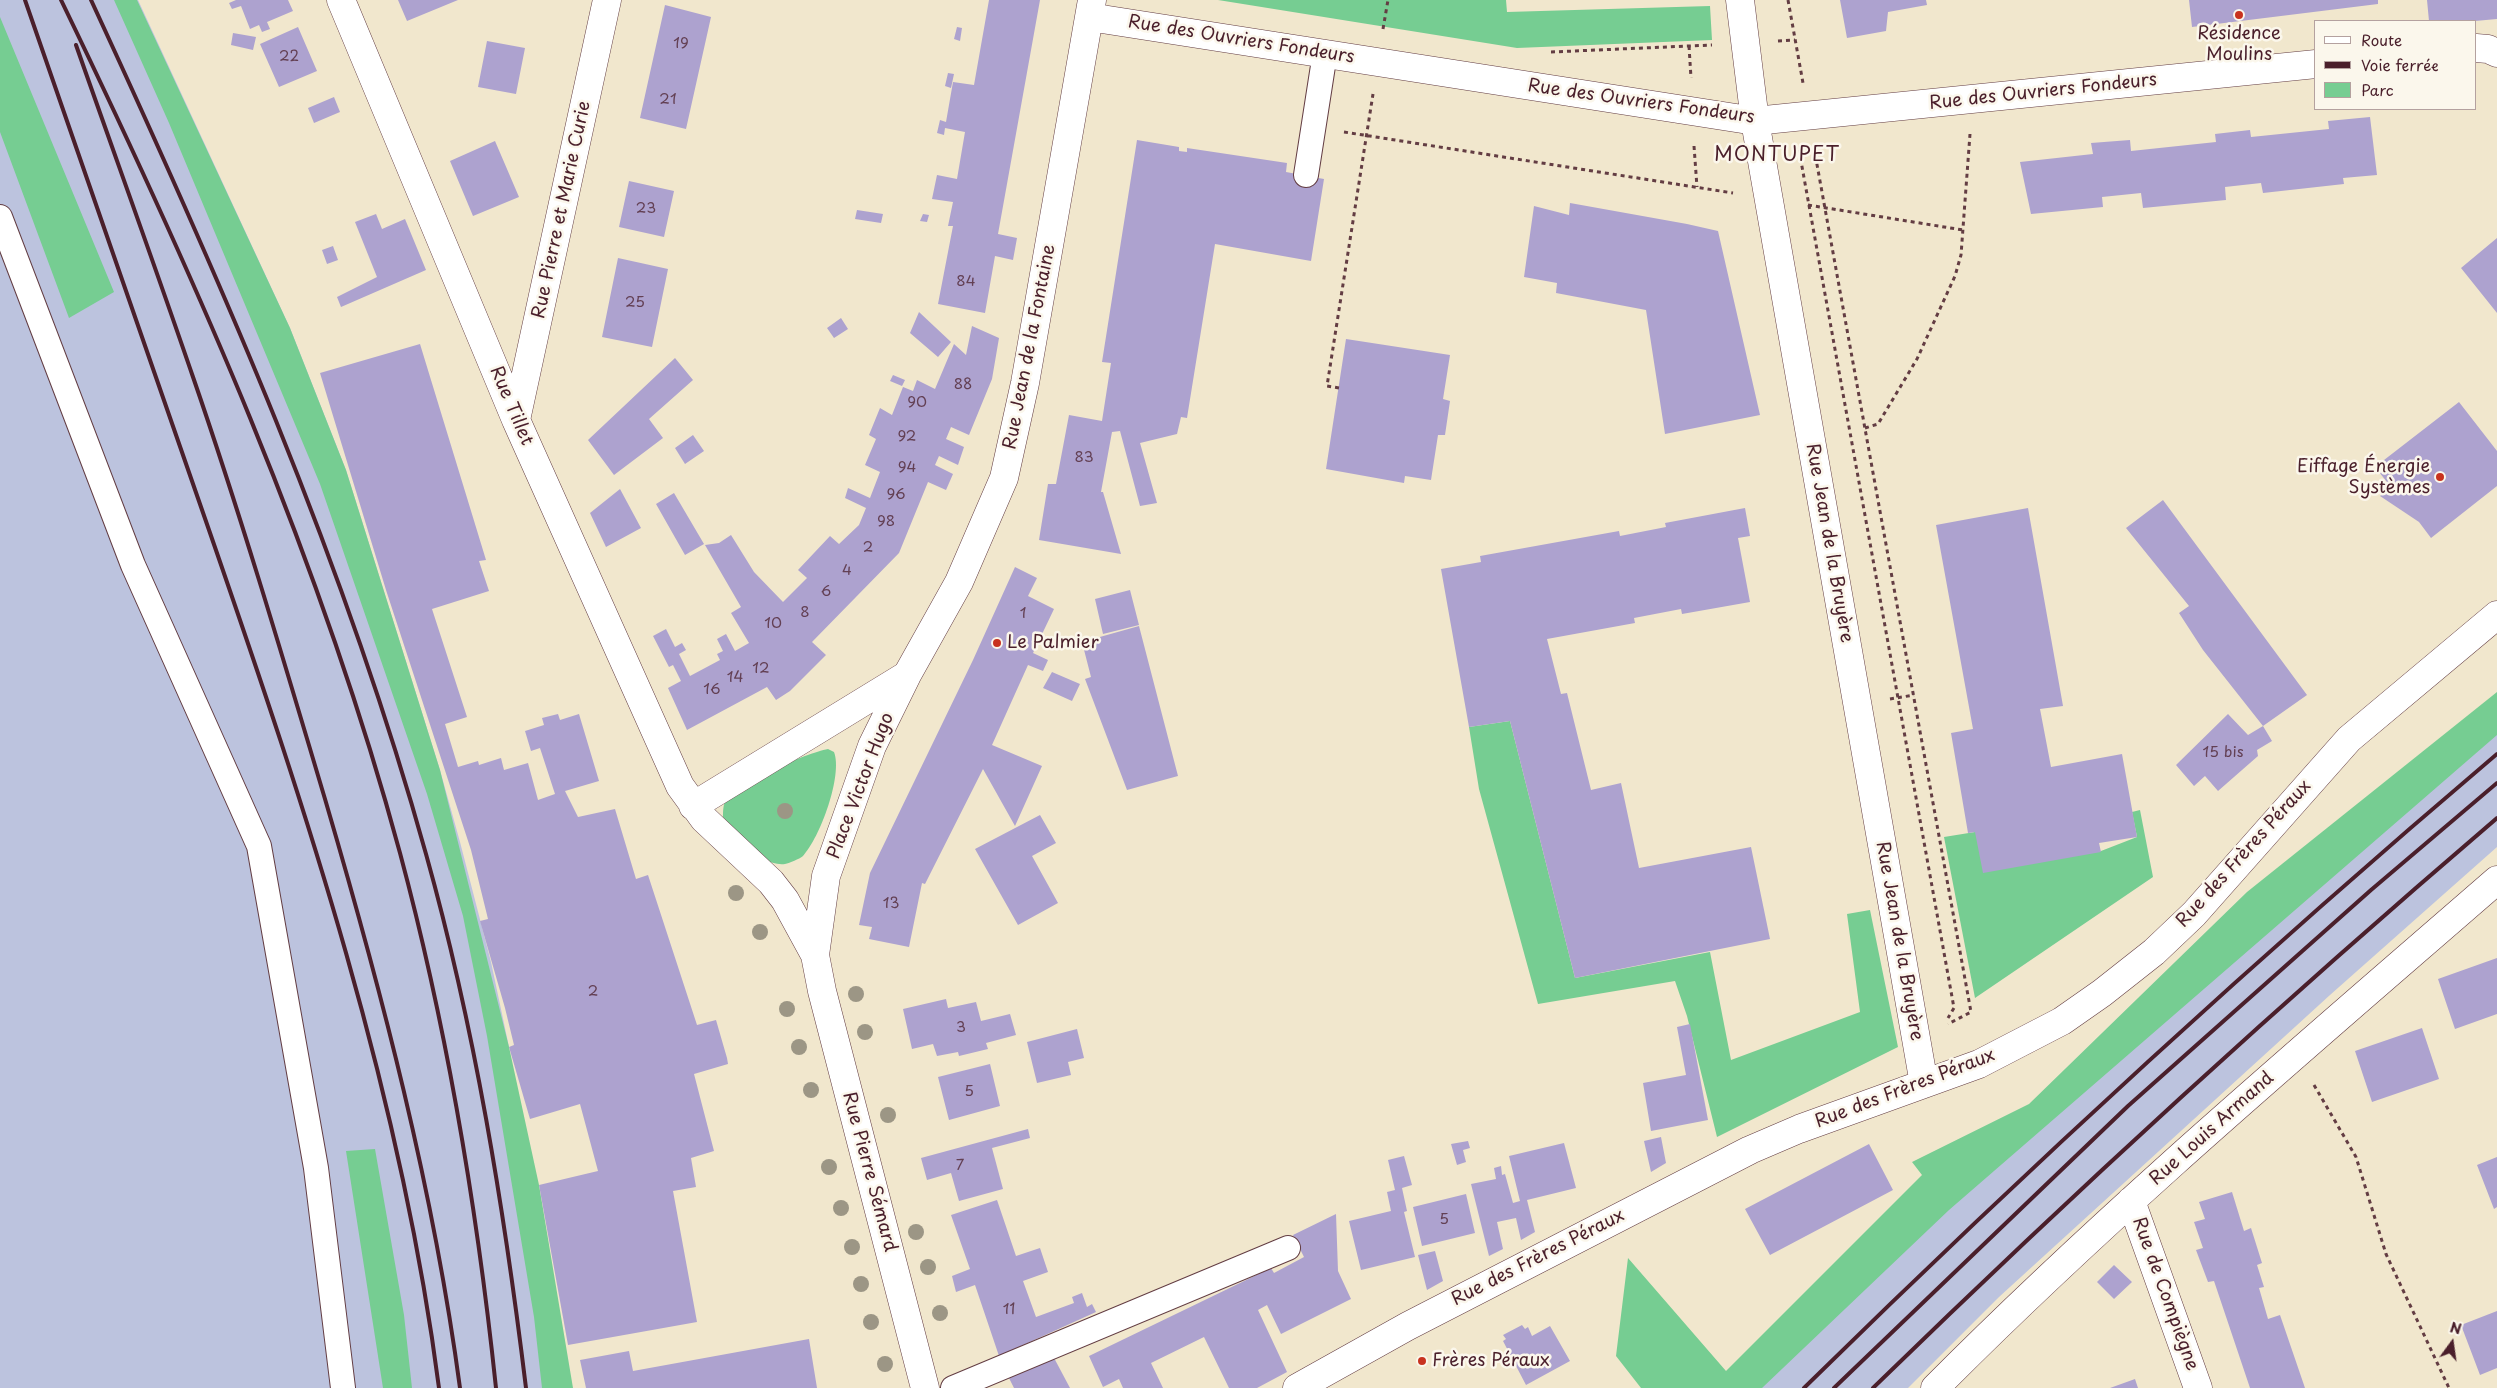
<!DOCTYPE html>
<html>
<head>
<meta charset="utf-8">
<style>
	body { margin:0 }
	#map { position:relative; width:2497px; height:1388px; overflow:hidden; background:#f1e7cd; font-family:"Playpen Sans",sans-serif }
	canvas { display:block }
	.legend { position:absolute; left:2314px; top:20px; width:162px; height:90px; box-sizing:border-box; background:#fbf7ec; border:1px solid #b4a19f; margin:0; padding:6px 9px; list-style:none; font-size:15px; color:#4a1f2b }
	.legend li { display:flex; align-items:center; gap:10px; height:25px }
	.legend b { width:25px; border:1px solid #b4a19f }
	.north { position:absolute; left:2427px; top:1318px; width:50px; height:50px; -webkit-text-stroke:4px #fbf7ec; paint-order:stroke; rotate:14deg; font-size:14px; font-weight:700; line-height:20px; text-align:center; color:#4a1f2b }
	.north::after { content:''; display:block; margin:auto; width:18px; height:22px; background:#4a1f2b; clip-path:polygon(50% 0,100% 100%,50% 72%,0 100%) }
</style>
</head>
<body>
<div id="map">
<canvas width="2497" height="1388"></canvas>
<ul class="legend">
<li><b style="height:6px;background:#fff"></b>Route</li>
<li><b style="height:6px;background:#4a1f2b"></b>Voie ferrée</li>
<li><b style="height:14px;background:#76cd92"></b>Parc</li>
</ul>
<div class="north">N</div>
</div>
<script>
const ctx = document.querySelector('canvas').getContext('2d');
ctx.lineJoin = 'round';
function fillPath(path, color) {
  ctx.fillStyle = color;
  ctx.fill(path, 'evenodd');
}
function strokePath(path, color, width, dash) {
  ctx.strokeStyle = color;
  ctx.lineWidth = width;
  ctx.lineCap = dash ? 'butt' : 'round';
  ctx.setLineDash(dash || []);
  ctx.stroke(path);
}
function label(font, color, halo, rows, align = 'center') {
  ctx.font = font + ' "Playpen Sans",sans-serif';
  ctx.lineWidth = 5;
  ctx.setLineDash([]);
  ctx.textBaseline = 'middle';
  ctx.strokeStyle = halo;
  ctx.fillStyle = color;
  for (const [text, x, y, turn = 0] of rows) {
    ctx.save();
    ctx.translate(x, y);
    ctx.rotate((+turn || 0) * Math.PI / 180);
    ctx.textAlign = isNaN(turn) ? turn : align;
    if (halo) ctx.strokeText(text, 0, 0);
    ctx.fillText(text, 0, 0);
    ctx.restore();
  }
}
fillPath(new Path2D(`
	M0,0h138l152,328 56,142 94,300 20,72 31,120 18,85 -8,14 66,327h-567z
	M2497,733v114l-167,148 -331,302 -91,91h-147l161,-178z`), '#bcc3de');
fillPath(new Path2D(`
	M114,0h23l153,328 56,142 94,300 69,277 30,138 34,203h-31l-8,-71 -47,-281 -24,-120 -36,-122 -107,-310 -151,-361z
	M1218,0h288l1,12 203,-6 2,34 -195,8z
	M0,17l114,275 -45,26 -69,-186z
	M2497,692v43l-548,475 -187,178h-121l-25,-32 12,-98 98,113 196,-196 -10,-13 117,-58 218,-212z
	M1510,721l65,257 135,-26 21,108 129,-48 -13,-98 23,-4 28,137 -181,90 -30,-121 -12,-35 -137,23 -59,-215 -10,-62z
	M828,749l6,3c9,23 -14,86 -31,104 -4,3 -13,7 -18,8 -26,3 -47,-30 -62,-47 0,-4 0,-11 2,-15 12,-19 81,-49 103,-53z
	M2140,810l13,67 -178,121 -31,-161 31,-5 126,19 36,-14 -5,-25z
	M375,1149l29,166 8,73h-29l-37,-237z`), '#76cd92');
fillPath(new Path2D(`
	M236,0h52l5,11 -26,11 3,7 -8,3 -3,-7 -9,4 -9,-23 -9,3 -3,-6z
	M398,0h60l-51,21z
	M989,0h51l-42,234 19,4 -4,22 -18,-4 -10,57 -47,-9 15,-78h-5l5,-24 -21,-3 5,-24 20,4 8,-47 -20,-4 -1,7 -7,-2 3,-13 6,2 7,-40 21,3z
	M1840,0h86l1,5 -39,7 -2,19 -39,7z
	M2189,0h189v4l-186,23z
	M2427,0h70v19l-22,2h-46z
	M665,5l46,12 -25,112 -46,-11z
	M298,27l19,44 -38,16 -19,-43z
	M957,27l5,1 -2,13 -6,-2z
	M233,33l23,4 -3,13 -22,-5z
	M487,41l38,7 -9,46 -38,-7z
	M948,73l6,1 -3,14 -6,-2z
	M334,97l6,15 -26,11 -6,-15z
	M2370,117l7,58 -34,3 1,6 -81,9 -2,-10 -36,4 1,13 -83,8 -2,-15 -39,4 1,10 -72,7 -11,-52 73,-8 -2,-11 39,-3 1,11 85,-9 -1,-8 35,-4 1,7 78,-8 -1,-8z
	M1137,140l42,7v4l8,1v-4l100,15 -1,9 38,7 -13,82 -96,-17 -28,174 -6,-1 -4,17 -37,9 17,60 -17,3 -20,-75 -8,1 -11,60h2l18,62 -82,-14 9,-56h8l13,-69 33,6 9,-58 -9,-1z
	M495,141l24,56 -46,19 -23,-55z
	M629,181l45,10 -10,46 -45,-10z
	M1570,203l117,21 31,7 42,184 -95,19 -19,-124 -90,-17 1,-10 -33,-6 10,-71 35,9z
	M857,210l26,4 -2,9 -26,-4z
	M376,214l6,15 23,-10 21,51 -85,37 -4,-10 40,-20 -22,-55z
	M923,214l6,1 -2,7 -7,-1z
	M2497,238v75l-36,-45z
	M333,246l5,14 -11,4 -5,-14z
	M618,258l50,11 -16,78 -50,-10z
	M919,312l32,30 -13,15 -28,-24z
	M841,318l7,11 -14,9 -7,-10z
	M972,326l27,12 -7,41 -23,56 -18,-8 -5,12 18,8 -6,18 -19,-9 -4,9 18,9 -7,16 -18,-8 -29,71 -87,89 14,13 -36,36 -14,9 -9,-13 -80,43 -19,-42 13,-7 -8,-16 -4,2 -16,-31 13,-7 9,18 7,-4 4,7 -7,4 11,22 30,-16 -3,-6 6,-3 -6,-12 9,-5 9,17 14,-8 -18,-30 10,-6 -36,-62 14,-2 12,-8 23,37 29,30 24,-24 -9,-8 32,-34 9,8 20,-19 7,-17 -21,-10 3,-10 22,10 10,-26 -15,-7 11,-26 -7,-4 11,-27 12,7 11,-28 10,4 4,-11 18,9 19,-45 12,11z
	M1346,339l104,16 -7,44 7,2 -5,34h-7l-7,45 -26,-4 -1,7 -78,-14z
	M420,344l66,216 -7,1 10,30 -57,18 35,108 -22,7 13,43 20,-6 1,4 22,-7 3,12 24,-7 10,37 17,-6 -15,-46 -9,3 -6,-20 19,-6 -2,-7 16,-4 2,6 19,-6 20,67 -34,10 13,26 37,-8 21,70 12,-4 49,150 19,-5 11,38 1,6 -34,10 20,77 -23,7 5,29 -23,4 24,131 -129,23 -29,-160 59,-14 -18,-67 -50,15 -21,-72 5,-2 -9,-37 -25,-87 8,-2 -17,-69 -85,-260 -66,-217z
	M675,358l18,22 -44,39 14,19 -49,37 -26,-35z
	M893,375l12,5 -3,6 -12,-5z
	M2459,402l38,49v35l-66,52 -12,-16 -39,-26 11,-9 -16,-20z
	M693,435l11,16 -19,13 -10,-16z
	M620,489l21,39 -35,19 -16,-34z
	M674,493l30,51 -19,11 -29,-51z
	M2163,500l144,195 -44,31 9,15 -15,9 1,6 -40,35 -13,-15 -11,10 -18,-21 52,-51 20,21 15,-9 -60,-76 -24,-37 10,-7 -63,-78z
	M1745,508l5,28 -12,2 12,64 -68,12 -1,-5 -47,9 1,5 -88,16 14,55 6,-1 24,97 30,-7 18,85 112,-21 19,92 -195,39 -65,-257 -41,6 -28,-158 40,-7 -1,-6 139,-25 1,5 46,-9 -1,-4z
	M2028,508l35,198 -23,3 11,58 71,-13 15,83 -38,6 2,9 -118,21 -8,-41 -7,1 -17,-100 22,-4 -37,-204z
	M1015,567l22,11 -9,18 26,13 -21,44 15,7 -5,11 -15,-6 -36,80 50,21 -27,60 -32,-57 -58,115 -3,-1 -13,64 -40,-8 3,-12 -13,-2 11,-52 103,-213z
	M1130,590l9,35 -36,9 -8,-35z
	M1139,626l39,150 -51,14 -42,-111 6,-2 -9,-35z
	M1052,672l28,12 -8,17 -29,-13z
	M1040,815l16,28 -24,13 26,47 -40,22 -43,-76z
	M2497,958v56l-42,15 -17,-50z
	M946,999l2,9 28,-6 5,19 29,-7 6,21 -30,8 2,6 -29,7 -1,-4 -21,4 -4,-12 -21,5 -9,-40z
	M1690,1024l18,96 -57,11 -8,-48 43,-8 -9,-48z
	M2422,1028l17,51 -67,23 -17,-51z
	M1077,1029l7,29 -16,4 3,13 -34,8 -10,-41z
	M990,1064l10,42 -51,14 -11,-43z
	M1028,1129l2,9 -38,10 11,41 -44,12 -8,-28 -24,7 -6,-22z
	M1661,1137l5,26 -15,9 -7,-31z
	M1468,1141l2,7 -7,2 3,12 -9,3 -6,-21z
	M1564,1143l12,45 -49,12 8,32 -14,8 -5,-22 -19,4 6,27 -14,7 -18,-72 25,-5 -2,-11 7,-2 1,9 3,-1 8,29 7,-2 -11,-45z
	M1869,1144l24,46 -123,65 -25,-46z
	M1404,1156l8,29 -10,3 5,23 -3,1 11,45 -54,13 -12,-49 42,-10 -4,-19 8,-2 -7,-30z
	M2497,1157v50l-3,2 -17,-44z
	M2232,1192l12,39 7,-3 11,35 -5,2 7,22 -5,1 9,31 12,-4 25,73h-55l-36,-107 -6,1 -12,-32 7,-2 -9,-26 11,-3 -6,-17z
	M1466,1194l9,39 -53,13 -9,-39z
	M997,1200l19,56 24,-8 8,24 -25,9 13,36 38,-14 -2,-6 10,-4 5,14 5,-3 4,8 -97,44 -24,-71 -19,7 -4,-16 18,-7 -19,-54z
	M1336,1214l2,57 13,28 -70,35 -14,-29 -9,5 29,62 -30,16h-28l-25,-51 -53,26 12,25h-40l-4,-9 -16,8 -14,-31 182,-88 3,5 30,-16 -11,-22z
	M1435,1251l8,30 -16,9 -9,-35z
	M2114,1265l18,17 -18,17 -17,-17z
	M2497,1311v57l-17,7 -19,-50z
	M1522,1325l3,4 3,-2 4,9 18,-10 20,35 -44,24 -23,-44 3,-2 -3,-4z
	M809,1339l8,49h-231l-6,-28 49,-9 4,20z
	M1053,1356l17,32h-56l-6,-12z
	M2135,1379l3,9h-28z`), '#ada2cf');
const lane = new Path2D(`
	M1306,175l19,-122
	M0,217l133,348 126,281 57,322 27,220
	M953,1388l335,-140`);
const street = new Path2D(`
	M341,0l175,420 164,366 24,33 67,63 14,18 30,55 7,36 103,397
	M1740,0l15,121 169,963
	M1089,17l666,104 561,-57
	M2476,48l12,1 9,4
	M516,420l91,-420
	M693,806l214,-131
	M815,955l11,-79 46,-130 35,-71 52,-93 45,-104 21,-95 67,-383
	M2131,1201l67,187
	M1297,1388l111,-62 342,-176 49,-21 180,-65 83,-43 40,-28 52,-41 40,-38 155,-175 148,-124
	M1935,1388c178,-179 371,-342 562,-508`);
strokePath(lane, '#633d43', 26);
strokePath(street, '#633d43', 29);
strokePath(new Path2D(`
	M1788,0l15,83
	M1383,29l5,-29
	M1778,41l17,-1
	M1689,46l2,32
	M1551,52l161,-7
	M1344,132l389,61
	M1694,146l3,41
	M1814,148l157,864 -23,12
	M1799,150l155,858 -6,10
	M1808,205l155,25
	M1339,388l-12,-2 46,-292
	M1865,428l13,-4 39,-65 38,-83 6,-21 9,-121
	M1890,699l24,-4
	M2314,1085l42,72 30,97 63,134`), '#633d43', 3, [4, 4]);
strokePath(lane, '#fff', 24);
strokePath(street, '#fff', 28);
strokePath(new Path2D(`
	M25,0c62,177 122,354 184,530 97,280 192,563 230,858
	M61,0c133,275 259,557 339,853 47,175 77,355 96,535
	M91,0c128,277 253,559 335,854 49,175 78,354 100,534
	M76,45c39,111 79,221 117,332 48,139 90,281 132,422 57,194 108,388 135,589
	M1804,1388c224,-220 454,-431 693,-634
	M1834,1388l294,-282 243,-216 126,-107
	M1873,1388c202,-197 410,-387 624,-570`), '#4a1f2b', 4);
ctx.fillStyle = '#9c9685';
for (const [x, y] of [
	[785,811],
	[736,893],
	[760,932],
	[856,994],
	[787,1009],
	[865,1032],
	[799,1047],
	[811,1090],
	[888,1115],
	[829,1167],
	[841,1208],
	[916,1232],
	[852,1247],
	[928,1267],
	[861,1284],
	[940,1313],
	[871,1322],
	[885,1364]
]) {
  ctx.beginPath();
  ctx.arc(x, y, 8, 0, 2 * Math.PI);
  ctx.fill();
}
for (const [x, y, r, color] of [
	[2239,15,5,"#c8321e"],
	[2440,477,5,"#c8321e"],
	[997,643,5,"#c8321e"],
	[1422,1361,5,"#c8321e"]
]) {
  const dot = new Path2D();
  dot.arc(x, y, r, 0, 2 * Math.PI);
  ctx.fillStyle = color;
  ctx.fill(dot);
  strokePath(dot, '#fbf7ec', 2);
}
label('15px', '#634054', null, [
	["19",681,44],
	["22",289,57],
	["21",668,100],
	["23",646,209],
	["84",966,282],
	["25",635,303],
	["88",963,385],
	["90",917,403],
	["92",907,437],
	["83",1084,458],
	["94",907,468],
	["96",896,495],
	["98",886,522],
	["2",868,548],
	["4",847,571],
	["6",826,592],
	["8",805,613],
	["1",1023,614],
	["10",773,624],
	["12",761,669],
	["14",735,678],
	["16",712,690],
	["15 bis",2223,753],
	["13",891,904],
	["2",593,992],
	["3",961,1028],
	["5",969,1092],
	["7",960,1166],
	["5",1444,1220],
	["11",1009,1310]
]);
label('18px', '#4a1f2b', '#fbf7ec', [
	["Résidence",2239,34,"center"],
	["Moulins",2239,55,"center"],
	["Eiffage Énergie",2430,467,"right"],
	["Systèmes",2430,488,"right"],
	["Le Palmier",1007,643],
	["Frères Péraux",1432,1361]
], 'left');
label('18px', '#4a1f2b', '#fbf7ec', [
	["Rue des Ouvriers Fondeurs",1241,40,9],
	["Rue des Ouvriers Fondeurs",2043,92,-6],
	["Rue des Ouvriers Fondeurs",1641,102,8],
	["Rue Pierre et Marie Curie",562,210,-78],
	["Rue Jean de la Fontaine",1030,347,-79],
	["Rue Tillet",511,406,67],
	["Rue Jean de la Bruyère",1829,543,80],
	["Place Victor Hugo",861,786,-69],
	["Rue des Frères Péraux",2244,854,-48],
	["Rue Jean de la Bruyère",1899,941,80],
	["Rue des Frères Péraux",1905,1089,-21],
	["Rue Louis Armand",2212,1129,-42],
	["Rue Pierre Sémard",869,1172,75],
	["Rue des Frères Péraux",1538,1258,-27],
	["Rue de Compiègne",2165,1294,70]
]);
ctx.letterSpacing = '1px';
label('20px', '#4a1f2b', '#fbf7ec', [
	["MONTUPET",1777,155]
]);
ctx.letterSpacing = '0px';
</script>
</body>
</html>
